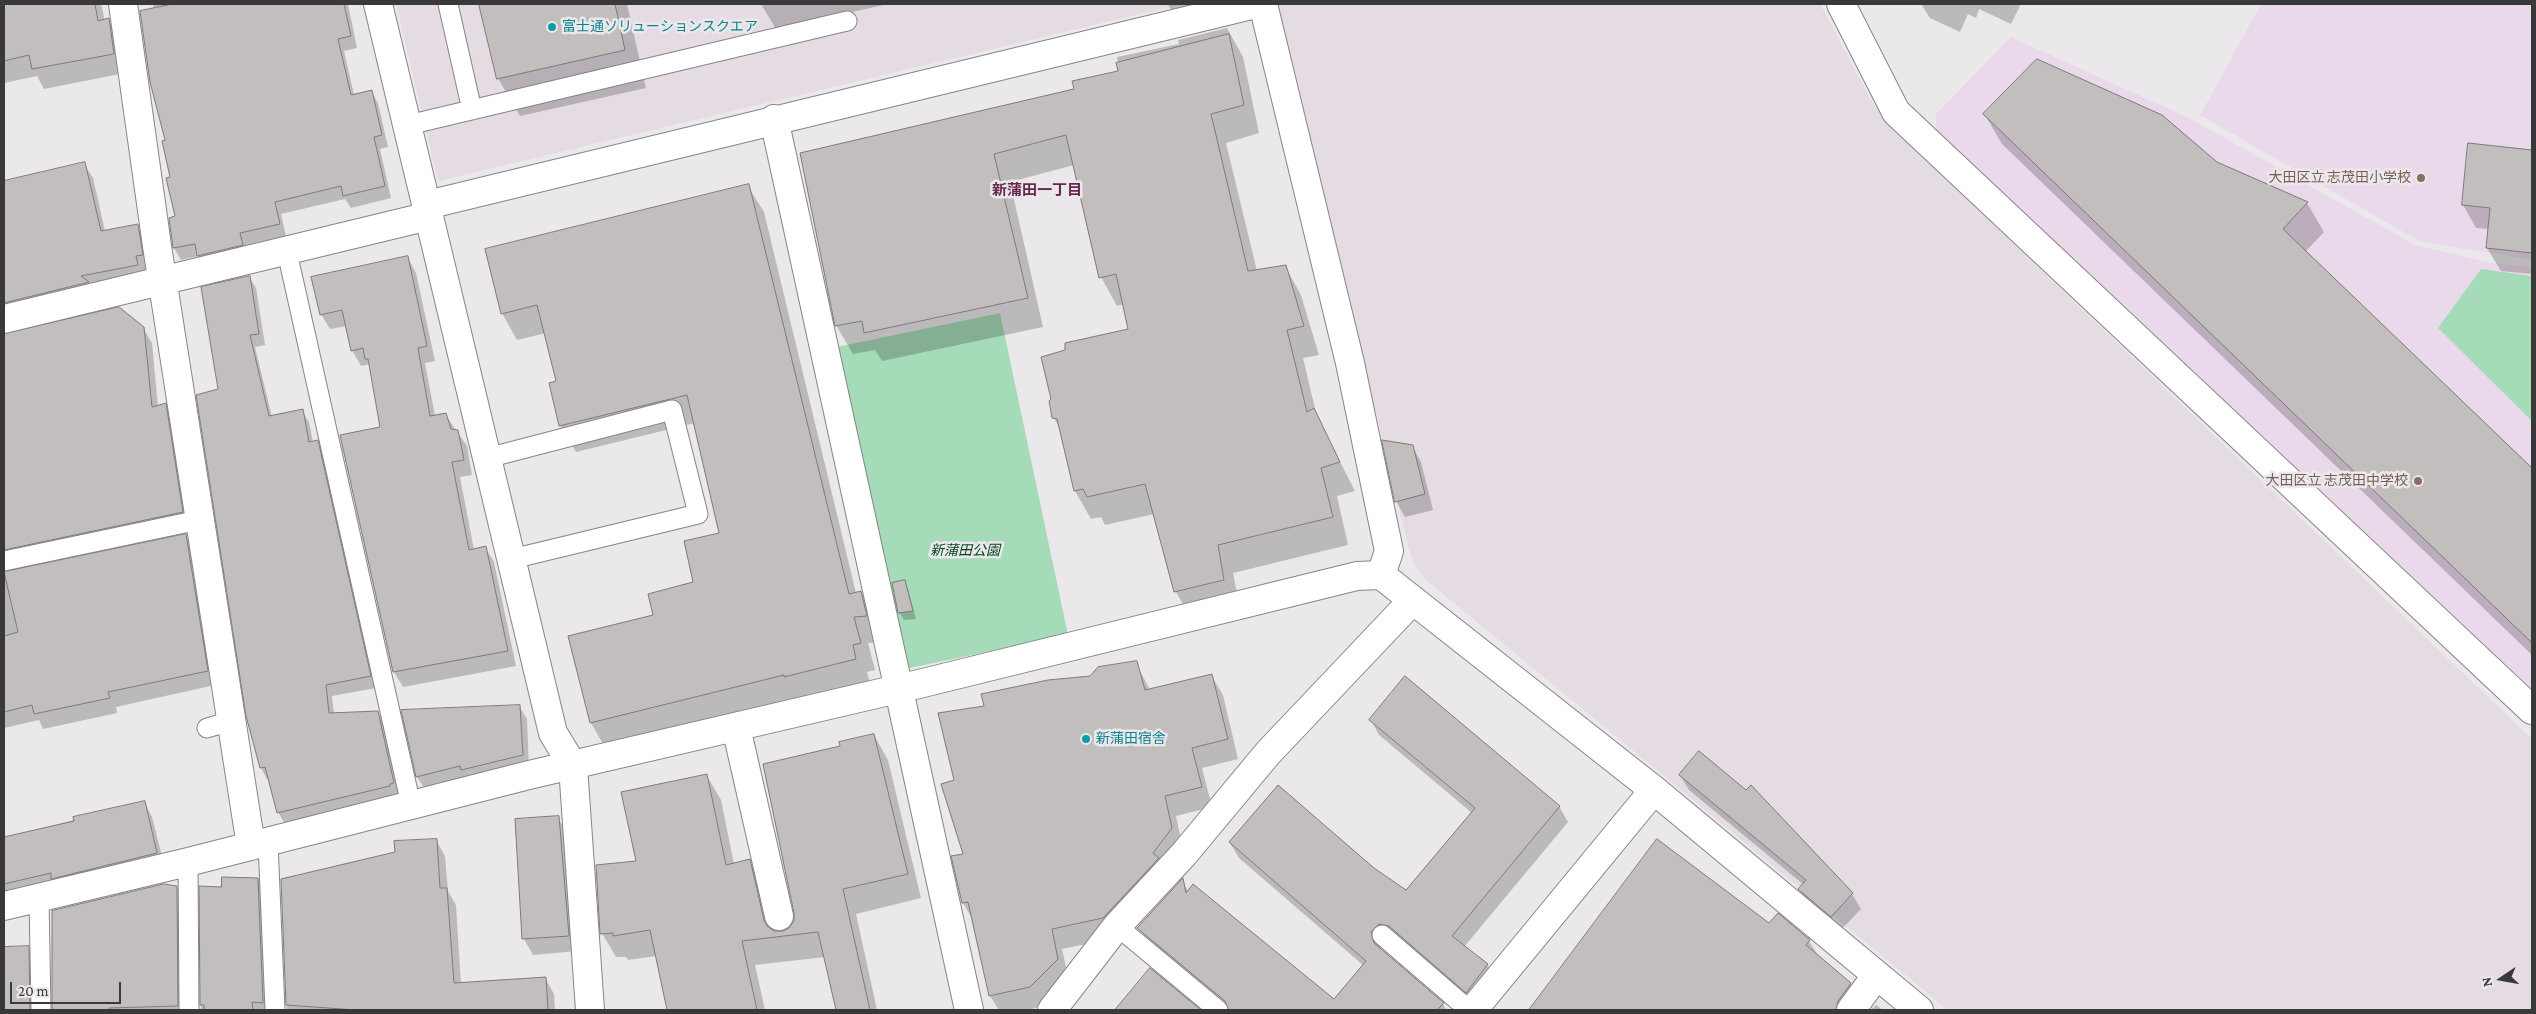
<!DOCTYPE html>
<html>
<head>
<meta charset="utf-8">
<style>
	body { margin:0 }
	#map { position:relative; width:2536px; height:1014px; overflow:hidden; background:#ebe8eb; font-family:"Crimson Pro",serif }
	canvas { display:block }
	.frame { position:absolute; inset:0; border:5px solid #3a393a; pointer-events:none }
	.north { position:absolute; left:2476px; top:954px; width:50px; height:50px; -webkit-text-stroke:4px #ebe8eb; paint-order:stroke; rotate:258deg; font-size:14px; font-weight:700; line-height:20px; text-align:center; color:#3a393a }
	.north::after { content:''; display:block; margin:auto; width:18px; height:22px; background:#3a393a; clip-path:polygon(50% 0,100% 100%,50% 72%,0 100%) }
	.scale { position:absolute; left:10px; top:982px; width:111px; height:22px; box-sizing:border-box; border:2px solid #3a393a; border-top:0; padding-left:6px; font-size:15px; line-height:18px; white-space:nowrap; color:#3a393a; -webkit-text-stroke:4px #ebe8eb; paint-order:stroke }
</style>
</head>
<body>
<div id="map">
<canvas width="2536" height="1014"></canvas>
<div class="frame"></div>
<div class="north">N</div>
<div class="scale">20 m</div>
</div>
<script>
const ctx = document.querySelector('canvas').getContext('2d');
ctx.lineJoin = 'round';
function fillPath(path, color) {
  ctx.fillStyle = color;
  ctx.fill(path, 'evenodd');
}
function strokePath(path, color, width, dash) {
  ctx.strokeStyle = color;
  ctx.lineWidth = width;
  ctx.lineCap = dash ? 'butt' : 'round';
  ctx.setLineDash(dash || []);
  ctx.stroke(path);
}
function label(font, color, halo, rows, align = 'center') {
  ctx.font = font + ' "Crimson Pro","Noto Sans JP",serif';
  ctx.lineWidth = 5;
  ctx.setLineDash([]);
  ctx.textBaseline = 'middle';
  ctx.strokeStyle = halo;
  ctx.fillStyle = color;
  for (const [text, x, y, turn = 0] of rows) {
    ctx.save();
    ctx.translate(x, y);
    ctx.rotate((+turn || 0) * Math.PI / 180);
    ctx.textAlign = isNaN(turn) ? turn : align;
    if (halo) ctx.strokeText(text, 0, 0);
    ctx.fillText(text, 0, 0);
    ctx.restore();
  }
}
fillPath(new Path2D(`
	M396,4h786l-744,177z
	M1276,4h544l51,96 17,24 644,615v271h-584l-522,-430 -11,-14 -6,-17z`), '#e4dbe3');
fillPath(new Path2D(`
	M2261,4h271v256l-113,-19 -219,-126z
	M2011,37l178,81 226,127 76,18 41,4v429l-596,-561v-21z`), '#ead9eb');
fillPath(new Path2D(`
	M2481,269l51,7v145l-94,-93z
	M1000,313l68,322 -163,34 -68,-322z`), '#a5dbb8');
fillPath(new Path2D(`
	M4,4h97l4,17 4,-1 11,19 5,34 -81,16 -7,-13 -33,7z
	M153,4h195l9,44 -13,3 10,44 17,-4 7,12 10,44 -8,2 11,49 -40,10 -6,-9 -64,15 5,22 -40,9 3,12 -44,11 -7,-12 -17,4 -7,-12 -4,-29 7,-2 -11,-76z
	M480,4h147l19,84 -126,28 -22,-38z
	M761,4h127l-112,25z
	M1168,4h59l-49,20z
	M1921,4h100l-10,20 -32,-15 -3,9 -8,-4 -8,18 -30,-14z
	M1227,28l16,29 16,76 -33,10 31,128 28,-5 16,29 18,60 -16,3 14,59 38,74 -18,5 11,49 -115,28 7,35 -48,12 -16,-28 -22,-78 -49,11 -4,-8 -10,2 -16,-28 -14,-61 -7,-12 -2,-19 77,-69 -5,-26 -7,2 -16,-29 -27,-112 -64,17 33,145 -161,34 -7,-11 -22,4 -17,-29 -35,-171 274,-64 45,-18 -3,-15 62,-13 -1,-4z
	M1985,115l232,48 90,40 17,29 -19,20 227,218v185l-530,-511z
	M2469,144l63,7v123l-31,-3 -14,-23 2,-19 -13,-1 -13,-23z
	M84,164l9,14 12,53 32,-6 9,15 4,30 -6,1 2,9 -142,41v-99l8,-2 -8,-38z
	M748,186l16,26 92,381 5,-1 15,27 5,23 -13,1 7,27 -8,2 4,14 -265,63 -15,-26 64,-107 40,-33 26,-49 -26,-111 -119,29 -16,-27 -2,-43 -12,-49 -29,7 -15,-27z
	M408,258l8,15 19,88 -10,2 10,53 10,-2 22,32 5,29 -12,2 14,73 11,-3 9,15 22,104 -113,21 -9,-15 -53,-236 40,-8 -11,-64 -9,2 -9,-16 -5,-24 -17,3 -9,-15z
	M249,277l7,11 9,57 -10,2 17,70 30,-6 7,11 4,20 4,-1 7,12 52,235 -44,8 2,18 44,-2 7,12 15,70 -115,30 -7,-12 -9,-33h-2l-6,-11 -42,-378z
	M143,328l9,15 6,63 7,-2 9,15 17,108 -181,38 -6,5v-235z
	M1412,446l9,16 12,48 -28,7 -9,-16z
	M186,536l8,14 21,135 -99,22 1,6 -74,16 -4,-9 -35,8v-155z
	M904,581l4,8 8,30 -12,1 -5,-8z
	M1136,663l14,27 61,-15 12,20 15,64 -36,9 10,39 -36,9 7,33 -73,90 -48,10 7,31 -28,27 -15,3h-27l-9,-14 -16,-74 -11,-19 -10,-46 11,-2 -8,-75 29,-73z
	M519,706l8,13 2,49 -104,21 -8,-12z
	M1371,720l188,86 9,16 -104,125 23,17 9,16 -20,28 -88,-69 -9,10 64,55 3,6h-218l-77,-64 -9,-15 40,-50 6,10 146,110 30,-35 -125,-108 -9,-15 143,26 34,23 65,-79 -93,-78z
	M874,735l14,25 33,138 -65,16 21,96h-40l-12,-53 -70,8 10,45h-97l-11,-54 -29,4 -2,-3h-10l-14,-24 35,-71 70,-86 14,24 13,64 15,-4 14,25 11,47h9l7,-3 5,-8 46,-174z
	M1680,775l66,17 5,-5 101,107 9,15 -21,22 -32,-27 -8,-14 4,-5 -115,-95z
	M144,802l8,15 13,51 -161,35v-65z
	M558,818l9,15 10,118 -44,4 -9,-16z
	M436,840l9,16 3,35 8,14 5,79 84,-6 9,16 1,16h-268l-5,-130 114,-27z
	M1657,840l112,85 40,16 10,16 31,27 14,23 -2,3h-332z
	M258,879l9,16 4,115h-70v-122h22z
	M176,887l9,16 1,107h-133v-98z
	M28,947l9,16 1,47h-34v-62z
	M1150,970l49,40h-83z
	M1876,1005l7,5h-12z`), '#0003');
const building = new Path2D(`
	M4,4h91l3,17 11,-3 5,36 -82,15 -3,-14 -25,6z
	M173,4h171l7,32 -13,3 13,56 21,-5 10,45 -8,2 11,49 -42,10 -2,-10 -66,16 5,22 -40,9 3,12 -46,11 -2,-12 -22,4 -4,-30 6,-2 -9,-38 4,-1 -8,-36 3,-1 -15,-58 -10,-71z
	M479,4h136l10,46 -128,29z
	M1229,34l15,71 -33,9 37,157 38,-6 18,61 -17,4 20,82 7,-4 26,54 -19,6 12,49 -115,28 6,35 -50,12 -29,-108 -58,13 -4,-8 -9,2 -17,-72 -5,-1 -3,-17 2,-2 -10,-42 24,-7v-7l63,-14 -12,-55 -17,4 -33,-143 -72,19 34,144 -164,35 -2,-12 -27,5 -35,-173 274,-64 -2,-8 46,-10 -2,-8z
	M2037,59l125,56 55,47 91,40 -25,27 249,239v175l-549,-529z
	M2468,143l64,7v103l-46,-5 4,-40 -28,-3z
	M85,162l16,69 37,-7 5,31 -7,1 2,9 -57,11 8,6 -85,21v-122z
	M749,184l100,410 12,-3 6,25 -13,1 7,26 -8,2 3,14 -72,18v-2l-194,48 -22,-87 85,-21 -5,-21 45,-12 -9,-41 35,-8 -32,-138 -128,31 -10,-43 7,-2 -19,-76 -36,9 -16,-65z
	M408,256l19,90 -9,2 12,68 16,-3 5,16 7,1 6,30 -12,2 17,88 17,-4 22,105 -115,21 -53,-237 40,-8 -12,-68h-3l-2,-11 -12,3 -9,-41 -22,5 -9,-38z
	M250,276l9,58 -9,1 19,81 34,-7 6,33 9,-2 53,236 -45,9 3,28 49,-2 16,72 -4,1v2l-113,27 -12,-46 -5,1 -14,-52 -50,-321 22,-6 -17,-102z
	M119,307l25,20 8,80 14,-4 17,109 -179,38v-216z
	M1382,440l31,5 12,49 -30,8z
	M186,534l22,137 -100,21 2,6 -76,16 -2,-9 -28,7v-76l14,-4 -14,-60z
	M905,580l8,31 -15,2 -6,-30z
	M1137,661l8,29 67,-16 16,65 -36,9 10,39 -37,9 7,32 -19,25 6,5 -56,60 -51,11 6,30 -28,28 -41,9 -21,-94 -6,1 -11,-47 12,-2 -22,-70 13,-4 -16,-67 46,-7 -3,-12 67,-14 42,-4 8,-9z
	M1405,676l155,130 -108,130 36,28 -22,29 -77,-67 -10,-2 -8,8 3,11 70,60 -7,7h-208l-4,-9 -88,-73 46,-50 3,15 7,-9 141,115 32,-38 -137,-119 49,-57 96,83 32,22 69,-82 -106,-88z
	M520,705l3,50 -62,15 -1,-4 -44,11 -15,-67z
	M874,734l34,140 -65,15 27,121h-34l-18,-78 -76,9 15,69h-90l-17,-80 -37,6v-3l-13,1 -4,-69 40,-4 -15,-69 86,-18 19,91 24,-6 14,61 3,6 7,5h9l6,-3 5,-7v-8l-31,-149 77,-18 -1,-4z
	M1699,751l47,39 5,-5 102,108 -22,24 -33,-28 8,-9 -127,-105z
	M145,801l12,52 -106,26v-6l-47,11v-47l70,-16 -1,-4z
	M559,816l10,120 -47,3 -7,-120z
	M437,839l3,49h7l7,95 92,-6 2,33h-192l-70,-5 -5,-126 114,-27 -1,-11z
	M1657,839l112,84 9,-10 32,27 -4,5 45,38 -13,18 -2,9h-307z
	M222,877l36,1 5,125 -11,-1 1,8h-49v-5h-4l-1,-119 22,1z
	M164,884l13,2 1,120 -69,2v2h-57v-99z
	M29,946l1,64h-26v-63z
	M1150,968l51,42h-86z`);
fillPath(building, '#c2bebd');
strokePath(building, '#7d7a79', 1);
const lane = new Path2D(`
	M448,4l24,106
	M408,125l439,-104
	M287,252l124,553
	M487,458l185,-48 26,104 -186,45
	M4,561l195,-41
	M207,728l24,-7
	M268,842l7,168
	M188,862l1,148
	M39,899l2,111
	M1117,926l101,84
	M1382,935l87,75`);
const street = new Path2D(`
	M123,4l34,242 94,600
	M378,4l175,729 20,33 17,244
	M1263,4l87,359 39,188 -8,24
	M1841,4l55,108 636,598
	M774,119l195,891
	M427,205l829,-201
	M4,319l425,-103
	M736,727l43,189
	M4,906l184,-44 341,-87 390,-91 438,-108 24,-1 273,215 265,220
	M1052,1010l65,-84 67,-72 84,-101 145,-153
	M1473,1010l181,-220
	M1851,1010l25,-34`);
strokePath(lane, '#868486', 21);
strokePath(street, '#868486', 30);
strokePath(lane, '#fff', 19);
strokePath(street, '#fff', 28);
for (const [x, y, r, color] of [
	[552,27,5,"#0f9aa8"],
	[2421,178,5,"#8d6e63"],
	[2418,481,5,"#8d6e63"],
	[1086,739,5,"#0f9aa8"]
]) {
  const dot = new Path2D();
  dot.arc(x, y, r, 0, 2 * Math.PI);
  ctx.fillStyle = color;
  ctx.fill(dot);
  strokePath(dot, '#ebe8eb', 2);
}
label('14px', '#0d838f', '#ebe8eb', [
	["富士通ソリューションスクエア",562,27],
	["新蒲田宿舎",1096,739]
], 'left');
label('14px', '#785e54', '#ebe8eb', [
	["大田区立 志茂田小学校",2411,178],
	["大田区立 志茂田中学校",2408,481]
], 'right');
label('italic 14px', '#013f22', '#ebe8eb', [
	["新蒲田公園",965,551]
]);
label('bold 15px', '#66284d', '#ebe8eb', [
	["新蒲田一丁目",1037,190]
]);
</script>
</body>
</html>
